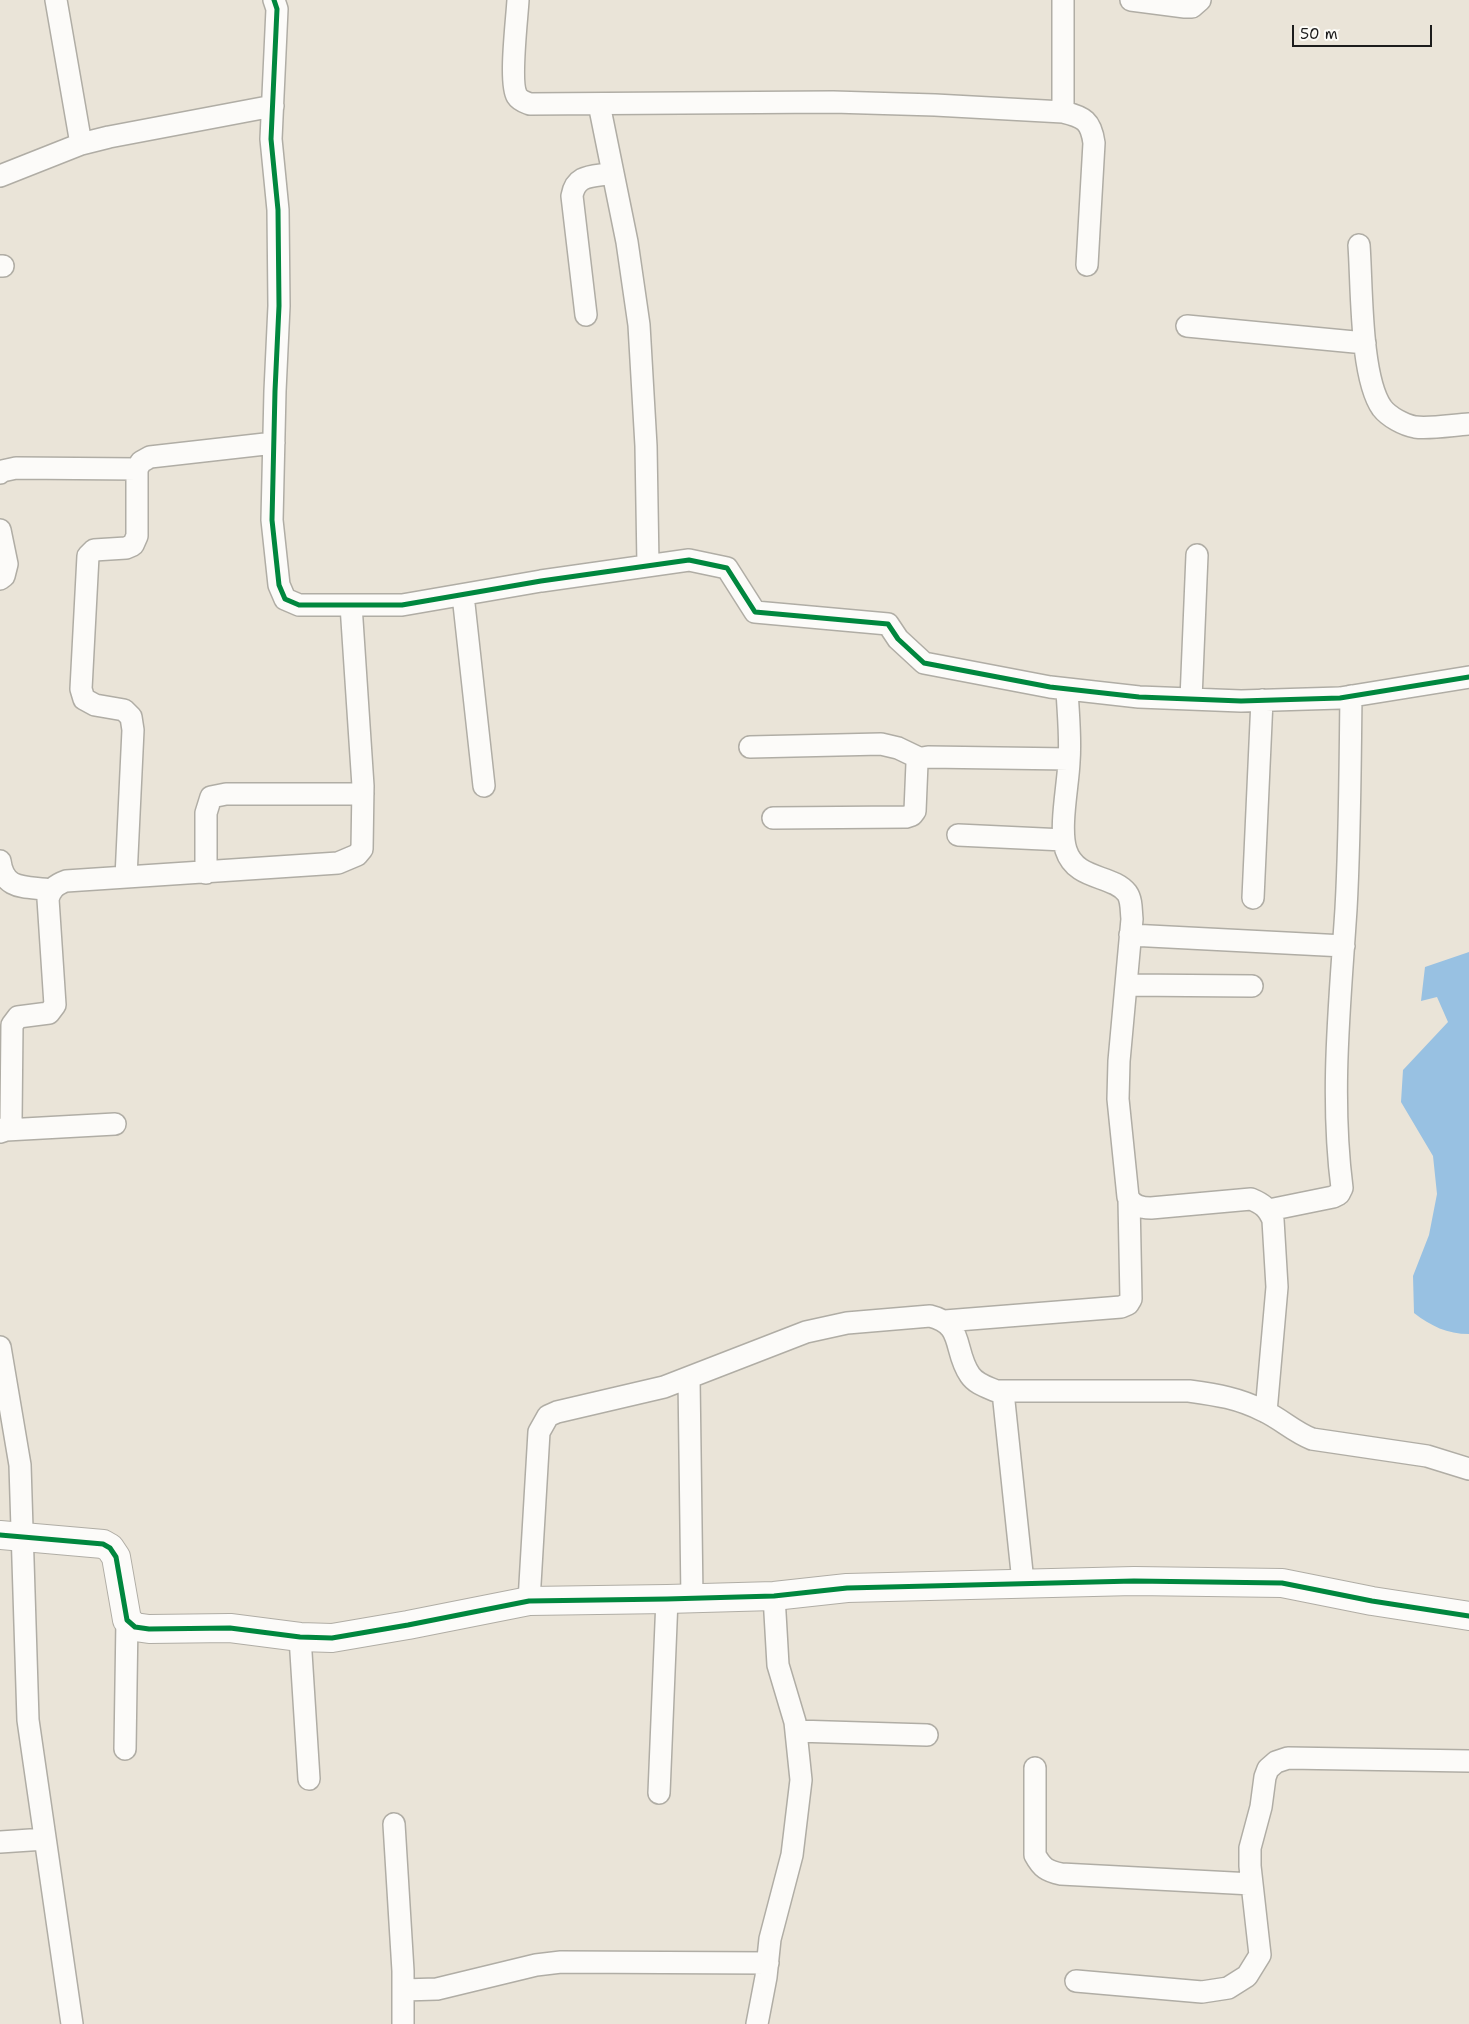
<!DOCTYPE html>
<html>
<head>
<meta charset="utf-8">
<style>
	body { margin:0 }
	#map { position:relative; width:1469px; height:2024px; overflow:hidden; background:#eae4d8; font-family:"Shantell Sans",sans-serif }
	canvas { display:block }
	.scale { position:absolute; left:1292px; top:25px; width:140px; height:22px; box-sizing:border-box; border:2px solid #1c1c1c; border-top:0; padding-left:6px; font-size:15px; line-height:18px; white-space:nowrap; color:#1c1c1c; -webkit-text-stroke:4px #fdfcf7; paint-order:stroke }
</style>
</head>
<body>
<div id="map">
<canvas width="1469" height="2024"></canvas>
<div class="scale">50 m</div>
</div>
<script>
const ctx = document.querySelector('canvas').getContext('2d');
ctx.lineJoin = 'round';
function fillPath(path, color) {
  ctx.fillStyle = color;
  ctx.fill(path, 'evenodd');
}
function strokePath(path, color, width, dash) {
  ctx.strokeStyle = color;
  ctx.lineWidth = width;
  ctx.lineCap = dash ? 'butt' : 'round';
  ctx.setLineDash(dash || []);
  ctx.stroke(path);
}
fillPath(new Path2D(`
	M1469,952v382c-22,0 -38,-8 -55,-21l-1,-37 16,-41 8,-41 -4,-38 -32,-54 2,-32 45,-48 -11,-25 -16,4 4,-34z`), '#98c1e2');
const street = new Path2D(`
	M56,0l25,144
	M274,0l3,9 -6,130 7,71 1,96 -4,85 -3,129 7,65 6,14 14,6h103l139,-24 148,-21 38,8 28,44 133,12 10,15 26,24 126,24 89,10 102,4 99,-3 129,-21
	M518,0c-1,19 -9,83 -1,96 3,5 8,6 13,8l303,-2 102,3 128,7c21,5 28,9 31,31l-7,122
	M1063,0v112
	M1131,0l54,7h7l8,-7
	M599,104l28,138 12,83 7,121 2,119
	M0,176l81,-32 28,-7 164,-31
	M1359,245c3,40 1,132 23,163 7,9 22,17 33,19 15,2 38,-2 54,-3
	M0,266h3
	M586,315l-14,-119c4,-23 22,-19 41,-23
	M1187,326l178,17
	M0,473l2,-2 14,-3 121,1
	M0,530l7,34 -3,12 -4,3
	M463,595l21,191
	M1067,689c1,24 4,49 2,73 -1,24 -10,66 -3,88 10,31 46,24 61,43 5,7 4,18 5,26l-13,142 -1,38 10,98c5,9 13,11 23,11l100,-9c12,5 17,9 22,21l4,67 -11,125
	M1191,699l6,-144
	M750,747l131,-3 17,4 23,11
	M773,818l133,-1 6,-2 3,-4 2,-48 5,-5 6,-1 141,2
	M958,835l106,5
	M0,861c4,30 25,25 51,29
	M206,873v-60l5,-16 15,-3h137
	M126,877l7,-147 -2,-13 -7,-7 -29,-5 -11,-6 -3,-10 7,-133 6,-6 32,-2 7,-3 4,-9v-67l4,-7 9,-5 124,-14
	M1253,898l9,-198
	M1130,935l214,11
	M1126,985l126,1
	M6,1130l109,-6
	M0,1132l6,-2 5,-9 1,-96 6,-8 31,-4 6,-8 -7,-106c3,-10 7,-14 18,-18l272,-18 19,-8 5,-6 1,-63 -12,-181
	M1269,1210l64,-13 6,-3 3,-6c-12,-93 -2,-186 4,-279 4,-71 4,-142 5,-213
	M945,1321l176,-14 7,-3 3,-5 -2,-99
	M0,1347l20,118 8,255 44,304
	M689,1378l3,221
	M1003,1392l20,190
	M529,1601l10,-169 9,-16 9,-4 107,-25 142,-55 41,-9 83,-7c35,8 23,35 40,59 6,9 17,12 26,16h193c29,4 49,7 75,20 17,8 30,21 48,28l115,17 42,13
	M300,1637l9,142
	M796,1731l131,4
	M125,1749l2,-129
	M1035,1768v87c7,13 12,16 26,19l191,10
	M659,1793l8,-194
	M394,1824l9,147v53
	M0,1842l45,-3
	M1076,1981l126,11 26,-4 19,-12 13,-21 -10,-89v-18l11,-41 4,-30 3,-8 8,-7 12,-4 181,3
	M403,1990l34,-1 99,-24 25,-3 207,1
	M757,2024l9,-47 4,-38 22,-84 9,-75 -6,-58 -17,-57 -4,-69`);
const secondary = new Path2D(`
	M0,1535l103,9 7,4 6,9 11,63 8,7 14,2 81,-1 70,9 32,1 76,-13 121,-24 138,-2 107,-3 73,-8 287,-7 148,2 90,18 97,15`);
strokePath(street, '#b0ada5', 24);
strokePath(secondary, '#b0ada5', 30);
strokePath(street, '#fcfbf9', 21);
strokePath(secondary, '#fcfbf9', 28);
strokePath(new Path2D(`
	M274,0l3,9 -6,130 7,71 1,96 -4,85 -3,129 7,65 6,14 14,6h103l139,-24 148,-21 38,8 28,44 133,12 10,15 26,24 126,24 89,10 102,4 99,-3 129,-21
	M0,1535l103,9 7,4 6,9 11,63 8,7 14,2 81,-1 70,9 32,1 76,-13 121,-24 138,-2 107,-3 73,-8 287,-7 148,2 90,18 97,15`), '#00873e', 5);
</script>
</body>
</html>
